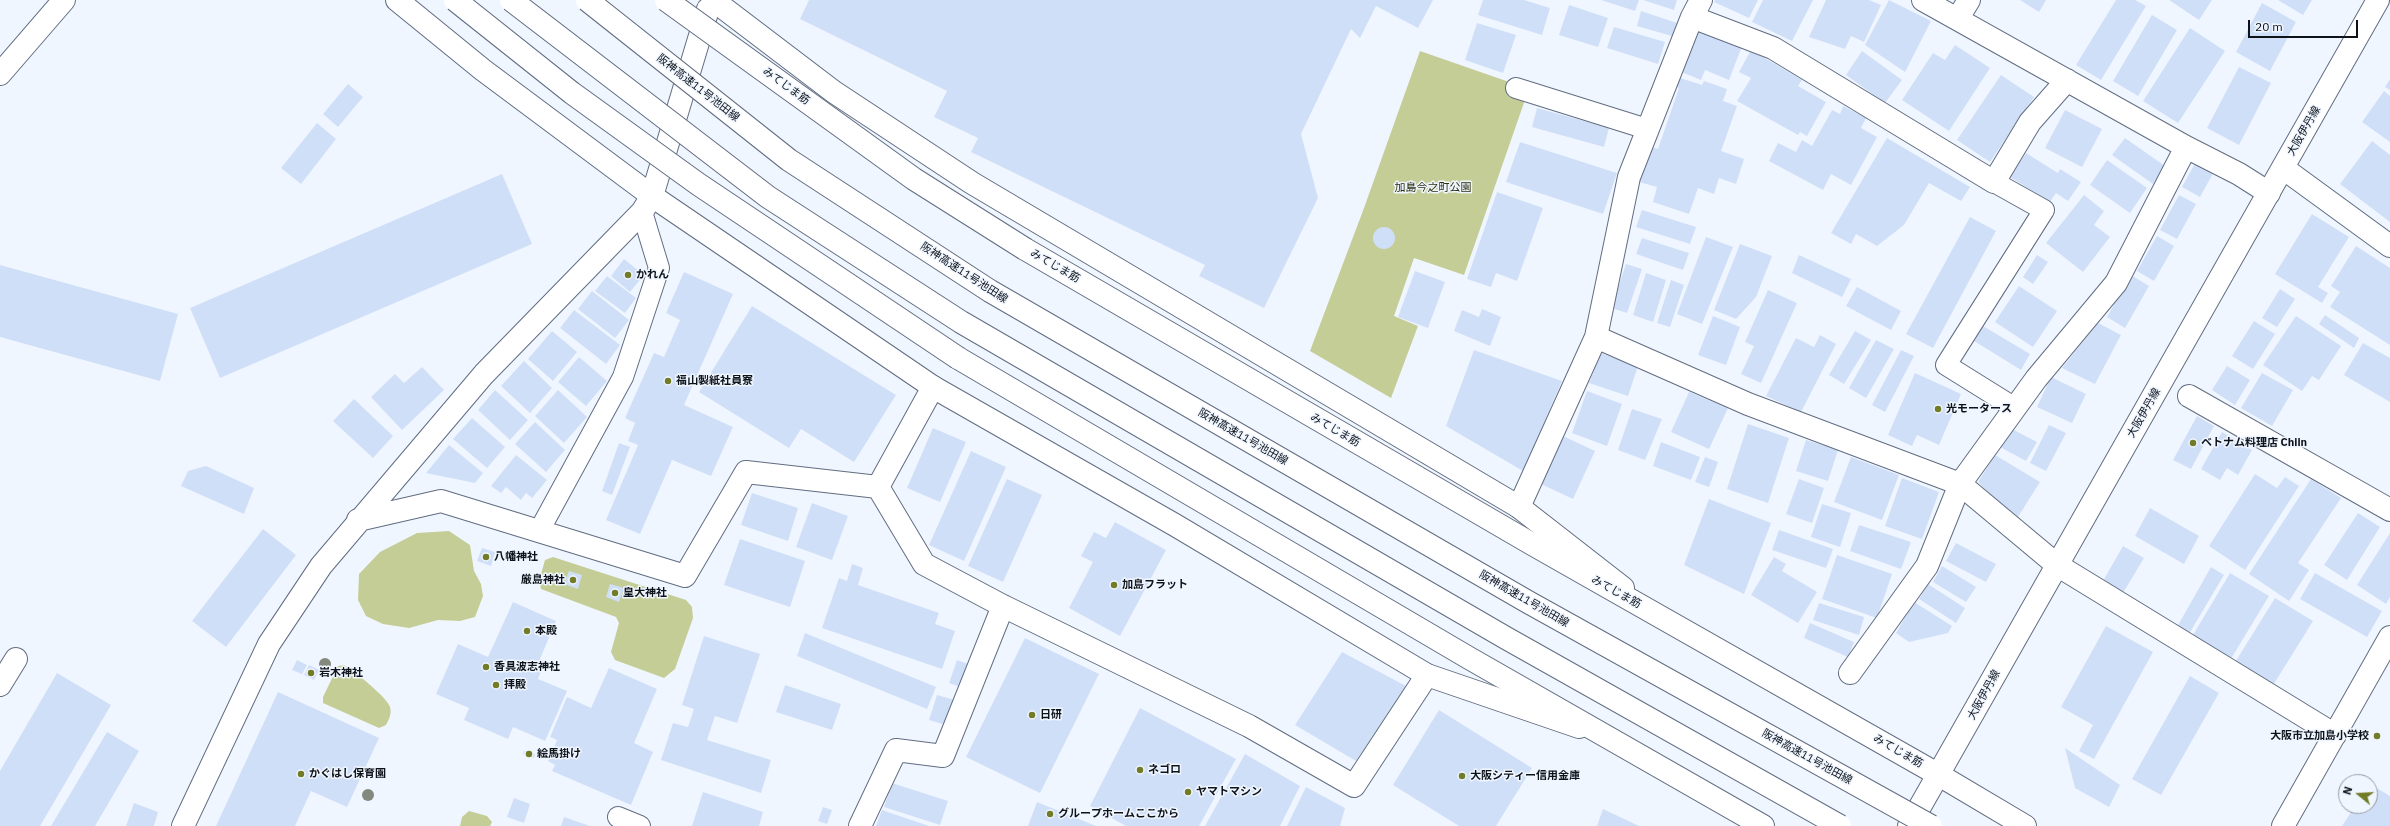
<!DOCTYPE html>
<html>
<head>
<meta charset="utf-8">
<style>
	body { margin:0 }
	#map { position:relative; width:2390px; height:826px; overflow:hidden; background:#f0f6ff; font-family:"IBM Plex Sans",sans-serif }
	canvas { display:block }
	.north { position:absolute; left:2338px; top:774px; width:40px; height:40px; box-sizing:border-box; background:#f0f6ff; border:1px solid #969ba3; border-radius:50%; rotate:288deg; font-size:11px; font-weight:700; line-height:16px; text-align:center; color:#0e131a }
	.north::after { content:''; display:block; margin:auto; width:14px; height:18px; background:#727c28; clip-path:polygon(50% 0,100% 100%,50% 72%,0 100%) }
	.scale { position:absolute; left:2248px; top:20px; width:110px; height:18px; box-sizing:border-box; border:2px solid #0e131a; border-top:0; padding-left:5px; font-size:12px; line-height:14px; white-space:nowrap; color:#0e131a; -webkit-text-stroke:3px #f0f6ff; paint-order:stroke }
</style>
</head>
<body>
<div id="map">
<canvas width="2390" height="826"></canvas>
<div class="north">N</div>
<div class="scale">20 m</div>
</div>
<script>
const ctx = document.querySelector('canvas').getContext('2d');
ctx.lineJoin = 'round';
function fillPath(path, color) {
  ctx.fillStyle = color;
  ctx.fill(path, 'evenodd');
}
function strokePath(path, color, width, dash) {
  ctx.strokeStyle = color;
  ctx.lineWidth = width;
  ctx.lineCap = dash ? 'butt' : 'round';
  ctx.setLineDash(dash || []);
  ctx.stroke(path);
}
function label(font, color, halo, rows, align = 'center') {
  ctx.font = font + ' "IBM Plex Sans","Noto Sans JP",sans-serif';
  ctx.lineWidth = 3;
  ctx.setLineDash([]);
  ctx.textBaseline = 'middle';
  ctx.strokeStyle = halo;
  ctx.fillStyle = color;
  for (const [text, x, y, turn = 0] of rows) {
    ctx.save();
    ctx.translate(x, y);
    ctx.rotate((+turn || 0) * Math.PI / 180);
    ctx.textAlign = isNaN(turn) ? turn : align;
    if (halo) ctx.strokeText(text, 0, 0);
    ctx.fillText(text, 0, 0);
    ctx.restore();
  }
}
fillPath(new Path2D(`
	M1420,51l92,32 14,14 -62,178 -50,-17 -20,58 24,10 -27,72 -81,-47 54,-143z
	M449,531l21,14 4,26 7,13 2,12 -8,21 -15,4 -22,-1 -29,8 -26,-4 -17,-8 -8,-16 1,-26 21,-22 37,-19z
	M553,557l133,43 6,7 1,11 -18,51 -11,9 -49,-18 -4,-8 8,-29 -3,-6 -75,-28 -2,-8 6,-21z
	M344,665c10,6 43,32 46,42 2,7 -1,12 -4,18l-7,3 -56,-25v-6l15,-31z
	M469,811l18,5 5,6 -2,4h-30l2,-9z`), '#c4cd96');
fillPath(new Path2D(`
	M809,0h624l-15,28 -42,-22 -16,32 -9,-9 -50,105 17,64 -54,110 -65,-32 6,-11 -234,-113 7,-14 -44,-21 13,-26 -147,-72z
	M1483,0h41l26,8 -8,27 -64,-20z
	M1601,0h38l-4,11z
	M1643,0h34l-3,10z
	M1715,0h43l-9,18 -35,-16z
	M1763,0h50l-21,41 -40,-19z
	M1826,0h43l12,5 -17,37 -13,-6 -6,13 -36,-12z
	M1889,0l42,21 -26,51 -40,-27z
	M2020,0h26l-7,12z
	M2116,0h19l11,6 -45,74 -25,-15z
	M2169,0h43l-13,20z
	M2278,0h34l-9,15z
	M2262,3l34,19 -26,49 -34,-19z
	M1569,5l39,13 -10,29 -39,-12z
	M1641,11l36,12 -5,13 -35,-10z
	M2152,15l25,15 -39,66 -25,-15z
	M1477,23l39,12 -13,38 -38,-13z
	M1614,27l51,15 -7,22 -51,-16z
	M1696,28l46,18 -13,34 -24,-10 -4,10 -22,-9z
	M2190,28l35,23 -47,72 -35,-22z
	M1955,45l35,23 -41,63 -47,-31 31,-47 12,7z
	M1751,50l51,30 -4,6 28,16 -19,34 -7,-4 -2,3 -61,-34 14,-23 -12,-6z
	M1862,51l40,29 -17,23 -39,-28z
	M2239,67l32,16 -32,62 -32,-17z
	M2001,75l33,22 -44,65 -33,-22z
	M1674,76l28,9 2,-4 23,8 -4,12 14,5 -16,45 23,8 -8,25 -17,-6 -5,16 -16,-6 -9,26 -36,-12 4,-15 -18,-5 12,-35 7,2 21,-61 -8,-3z
	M2390,79v11l-5,-3z
	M348,84l15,13 -25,30 -15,-13z
	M2384,91l6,5v46l-28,-20z
	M1843,106l23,12 -5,10 16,9 -26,48 -20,-11 -8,16 -54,-29 9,-18 18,9 6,-12 10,6 20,-36 8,4z
	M1537,108l72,20 -5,19 -72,-20z
	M2065,110l37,19 -20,38 -37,-19z
	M317,123l19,16 -35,45 -20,-16z
	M1887,138l83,49 -9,14 -32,-18 -25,42 -27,21 -21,-12 -5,10 -20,-11z
	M2125,138l40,28 -12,18 -41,-29z
	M2372,141l18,14v67l-50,-38z
	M1520,142l97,31 -14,41 -97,-32z
	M2026,153l32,20 2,-4 21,13 -13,19 -12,-8 -6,9 -40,-25z
	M2198,158l18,10 -16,29 -18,-10z
	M2107,160l40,28 -17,25 -40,-28z
	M502,174l30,70 -312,134 -30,-70z
	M1497,192l46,16 -26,73 -21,-8 -5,14 -24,-8z
	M2084,195l20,16 -10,14 16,12 -27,35 -37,-29z
	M2179,195l17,9 -19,35 -17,-9z
	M1642,210l54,17 -6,17 -54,-17z
	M2312,214l37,23 -31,50 10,6 -6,10 -47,-29z
	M1970,217l26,14 -63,117 -27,-14z
	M1373 238a11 11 0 1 1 22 0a11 11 0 1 1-22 0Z
	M2157,236l17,10 -20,35 -17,-10z
	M1706,237l27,10 -31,77 -25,-10z
	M1642,238l47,15 -6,17 -47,-16z
	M1740,244l32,12 -16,41 -20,22 -22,-9z
	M2356,246l34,22v77l-60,-38 10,-15 -9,-6z
	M1799,255l52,24 -9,18 -50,-24z
	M2037,255l11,7 -15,22 -10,-7z
	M624,259l20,16 -14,17 -19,-16z
	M1626,264l16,5 -15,44 -16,-5z
	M0,265l178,49 -18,67 -160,-44z
	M1415,271l30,11 -17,46 -30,-11z
	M684,272l49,22 -49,111 49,22 -22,49 -39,-16 -32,74 -34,-14 32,-75 -10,-4 7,-18 -10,-5 29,-65 10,4 16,-37 -14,-7z
	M1646,273l20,7 -13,42 -20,-7z
	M2131,275l18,11 -24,42 -18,-11z
	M607,276l29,22 -11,15 -30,-22z
	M1671,280l13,5 -14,42 -13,-4z
	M2019,286l38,25 -24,36 -38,-25z
	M1857,287l44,24 -10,19 -45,-24z
	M2280,289l15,10 -18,28 -15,-9z
	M1768,290l29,13 -36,80 -20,-9 13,-28 -9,-4z
	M592,291l37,29 -14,18 -37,-29z
	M752,306l144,89 -42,67 -53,-33 -12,19 -90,-56z
	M1482,309l19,8 -11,29 -36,-15 8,-21 17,7z
	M574,310l46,35 -14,19 -46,-36z
	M2325,315l34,23 -5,10 -35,-24z
	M1713,316l27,11 -14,38 -28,-10z
	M2296,316l45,30 -22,34 -7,-4 -10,15 -39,-26z
	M2254,321l21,13 -22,35 -21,-13z
	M2098,323l23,12 -26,49 -33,-16z
	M1983,326l47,28 -9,16 -47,-29z
	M552,331l25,21 -24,29 -25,-22z
	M1855,331l16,9 -27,44 -15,-9z
	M1820,335l16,9 -35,68 -35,-16 30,-58 18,9z
	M1876,340l18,9 -28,49 -17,-10z
	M2363,343l27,15v44l-46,-27z
	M1474,350l88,31 -39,90 -77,-45z
	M1617,350l22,13 -11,33 -39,-13 12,-30 13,5z
	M1901,350l13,6 -29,56 -13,-7z
	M579,357l28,24 -21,25 -28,-24z
	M524,361l28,27 -22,25 -29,-27z
	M2227,366l23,14 -15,25 -23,-15z
	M422,367l22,23 -42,40 -31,-33 24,-23 9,9z
	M1915,373l46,21 -22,51 -22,-10 -5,11 -24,-11z
	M2262,373l31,17 -21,36 -31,-18z
	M2051,377l35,17 -14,29 -35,-16z
	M495,390l33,30 -18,20 -32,-30z
	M558,390l29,27 -23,26 -29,-27z
	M1587,391l35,13 -15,42 -35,-13z
	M1689,392l39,16 -19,41 -38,-17z
	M354,399l39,37 -20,22 -40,-37z
	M1632,409l30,10 -17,41 -27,-10z
	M2197,416l17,10 -23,43 -18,-9z
	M472,418l33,29 -18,21 -34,-29z
	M535,422l30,28 -19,22 -31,-28z
	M1748,424l41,14 -21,65 -41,-14z
	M2049,425l17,8 -20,38 -16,-8z
	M933,428l33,14 -26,60 -33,-14z
	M2010,428l27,14 -11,19 -26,-14z
	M2222,432l30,18 -14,25 -11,-7 -7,12 -19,-11z
	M1563,436l32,15 -22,48 -32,-15z
	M1806,440l32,10 -10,31 -32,-10z
	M1661,442l39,15 -9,23 -38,-14z
	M619,443l11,4 -18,48 -10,-4z
	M449,445l34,28 -8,10 -49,-10z
	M971,451l35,16 -42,94 -35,-16z
	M516,455l31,25 -15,18 -6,-5 -5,7 -15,-13 -5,6 -10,-7z
	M1995,455l45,27 -24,38 -38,-38z
	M1705,457l13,5 -9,25 -14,-5z
	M1851,457l48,18 -17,45 -48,-18z
	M206,466l48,22 -10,26 -63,-28 7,-15z
	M2255,474l22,14 8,-11 14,9 -54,84 -36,-24z
	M1902,478l37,14 -17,47 -37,-13z
	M1007,479l35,16 -39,87 -35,-16z
	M1799,479l25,9 -12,35 -26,-9z
	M2311,479l30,19 -43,65 11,7 -20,31 -40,-27z
	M752,493l46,15 -10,33 -47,-16z
	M1709,499l62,24 -27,71 -60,-29z
	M812,503l36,13 -16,44 -36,-13z
	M1822,504l29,9 -11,34 -29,-10z
	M2150,508l49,28 -15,28 -49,-28z
	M2358,513l22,14 -33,53 -23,-15z
	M1115,522l51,28 -46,86 -51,-28 24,-46 -12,-6 13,-24 12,6z
	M1859,525l52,17 -10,27 -51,-18z
	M263,529l33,26 -70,92 -34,-26z
	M1779,530l54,19 -7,19 -54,-18z
	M2390,533v64l-4,7 -29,-19z
	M740,539l65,22 -15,46 -66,-22z
	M1956,543l40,21 -10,18 -40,-21z
	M2123,546l21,12 -21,35 -20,-12z
	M482,548l13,4 -4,14 -14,-5z
	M1837,555l55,19 -15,44 -55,-19z
	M1774,557l12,7 -4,7 35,21 -19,31 -47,-28z
	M852,564l11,4 -5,17 81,28 -4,11 20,7 -13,38 -120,-41 17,-50 8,3z
	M1942,566l34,21 -10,15 -33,-20z
	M2211,567l13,8 -35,59 -12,-7z
	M569,571l13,4 -4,14 -14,-5z
	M2230,573l39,23 -40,66 -39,-22z
	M2315,573l67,38 -15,26 -67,-38z
	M610,584l14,4 -5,14 -13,-5z
	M1928,584l37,24 -9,15 -37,-24z
	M2275,598l38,23 -41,66 -38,-23z
	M513,602l43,19 -16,38 5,2 -7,18 29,12 -22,50 -32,-14 -5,12 -44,-19 5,-12 -33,-14 22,-50 30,13z
	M1914,602l38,24 -4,7 -39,9 -13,-9z
	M1819,603l45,14 -5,18 -46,-15z
	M1810,623l44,19 -6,15 -44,-19z
	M2106,626l47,26 -59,107 -15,-8 14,-26 -32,-18z
	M805,633l131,54 -9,22 -130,-53z
	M704,636l56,18 -23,69 -22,-7 -8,24 64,20 -10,33 -100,-33 12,-37 15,4 6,-18 -12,-4z
	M1025,638l74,36 -59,119 -74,-36z
	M1342,652l64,34 -50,75 -61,-36z
	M297,660l10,5 -5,9 -10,-4z
	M957,660l11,4 -8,23 -11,-4z
	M309,665l10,5 -5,10 -10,-5z
	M609,668l48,21 -23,54 19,9 -22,53 -79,-34 3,-6 -7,-4 9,-21 -7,-3 17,-40 24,11z
	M57,673l54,32 -71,121h-40v-55z
	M2190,676l29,17 -58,102 -29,-16z
	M785,685l56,19 -9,26 -56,-18z
	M278,692l101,46 -32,69 -36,-16 -16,35h-79z
	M937,695l18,5 -9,25 -17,-5z
	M1140,708l96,51 -37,67h-73l-36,-20z
	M1439,710l93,58 -36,58h-37l-66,-41z
	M107,732l32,19 -44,75h-44z
	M2065,748l55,37 -11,22 -34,-19z
	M524,751l11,3 -1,4 -11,-4z
	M1245,754l55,32 -20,40h-75z
	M892,783l56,18 -8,24 -56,-18z
	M2370,784l20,12v30h-48l13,-20h15z
	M1306,787l39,21 -5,18h-53z
	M703,792l60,20 -4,14h-67z
	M514,798l16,6 -6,19 -17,-6z
	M1037,802l59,24h-68z
	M134,803l24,9 -4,14h-28z
	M823,807l9,3 -5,14 -9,-3z
	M1603,809l36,17h-42z
	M882,810l47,16h-53z
	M564,817l26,9h-29z`), '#d0dff8');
const lane = new Path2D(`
	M1516,88l131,41
	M1994,182l50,28 -98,155 69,43
	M539,531l84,-154 36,-109 -17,-56
	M618,817l22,9`);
const street = new Path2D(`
	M1923,0l263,147 53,27 30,19
	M1692,17l81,31 221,134 36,-60 37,-42
	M1958,18l11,-18
	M2283,168l107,78
	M1596,337l152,67 212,80 97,81 278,170
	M2189,396l201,114
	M878,487l55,-100
	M1519,507l77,-170 33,-160 63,-160 9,-17
	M358,520l83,-19 244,75 61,-104 132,15 46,77 79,42 246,120 105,60 73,-111
	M1850,673l77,-107 33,-82 76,-105 80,-96 70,-136
	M0,685l16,-26
	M183,826l86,-182 52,-78 163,-192 158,-162 10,-16
	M860,826l36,-76 47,6 60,-150
	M2283,826l107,-189`);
const secondary = new Path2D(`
	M397,0l86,70 169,126 281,191 242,138 252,150 152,52
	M713,0l121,92 138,91 547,324 104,81
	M0,74l64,-74
	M652,196l56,-187`);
const primary = new Path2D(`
	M1025,249l507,295 407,231 86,51
	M958,358l511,300 294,168
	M1909,826l469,-826`);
strokePath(lane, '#616d81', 22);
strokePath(street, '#616d81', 24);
strokePath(secondary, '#616d81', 24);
strokePath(primary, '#616d81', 24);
strokePath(lane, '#fff', 20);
strokePath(street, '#fff', 22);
strokePath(secondary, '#fff', 22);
strokePath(primary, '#fff', 22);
const primaryBridge = new Path2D(`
	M455,0l117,93 126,91 260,174
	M666,0l248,179 111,70`);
const highwayBridge = new Path2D(`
	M511,0l257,197 193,125 545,316 334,188
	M587,0l202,160 201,131 538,311 403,224`);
strokePath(primaryBridge, '#616d81', 24, []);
strokePath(highwayBridge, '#616d81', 24, []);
strokePath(primaryBridge, '#fff', 22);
strokePath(highwayBridge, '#fff', 22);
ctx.fillStyle = '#83897c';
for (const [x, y] of [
	[325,664],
	[368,795]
]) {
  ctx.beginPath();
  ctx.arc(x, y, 6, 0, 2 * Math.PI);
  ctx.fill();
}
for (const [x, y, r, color] of [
	[628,275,4,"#727c28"],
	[668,381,4,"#727c28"],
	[1938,409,4,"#727c28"],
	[2193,443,4,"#727c28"],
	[486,557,4,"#727c28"],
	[573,580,4,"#727c28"],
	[1114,585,4,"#727c28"],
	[615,593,4,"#727c28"],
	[527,631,4,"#727c28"],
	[486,667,4,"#727c28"],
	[311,673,4,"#727c28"],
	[496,685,4,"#727c28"],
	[1032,715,4,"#727c28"],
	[2377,736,4,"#727c28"],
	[529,754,4,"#727c28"],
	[1140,770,4,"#727c28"],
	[301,774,4,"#727c28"],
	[1462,776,4,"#727c28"],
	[1188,792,4,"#727c28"],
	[1050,814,4,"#727c28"]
]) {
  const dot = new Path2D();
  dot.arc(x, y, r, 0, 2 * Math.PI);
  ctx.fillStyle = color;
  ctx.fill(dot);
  strokePath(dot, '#f0f6ff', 1.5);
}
label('11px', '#0e131a', '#f0f6ff', [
	["みてじま筋",786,86,36],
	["阪神高速11号池田線",698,88,38],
	["大阪伊丹線",2304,131,-60],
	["みてじま筋",1055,266,30],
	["阪神高速11号池田線",964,273,33],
	["大阪伊丹線",2144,413,-60],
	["みてじま筋",1335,430,30],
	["阪神高速11号池田線",1243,437,30],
	["みてじま筋",1616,592,29],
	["阪神高速11号池田線",1524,599,30],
	["大阪伊丹線",1984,695,-61],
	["みてじま筋",1898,751,30],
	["阪神高速11号池田線",1807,757,29]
]);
label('11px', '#2a2f10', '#f0f6ff', [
	["加島今之町公園",1433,188]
]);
label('bold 11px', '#0e131a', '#f0f6ff', [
	["かれん",636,275],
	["福山製紙社員寮",676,381],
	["光モータース",1946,409],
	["ベトナム料理店 Chiin",2201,443],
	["八幡神社",494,557],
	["厳島神社",565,580,"right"],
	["加島フラット",1122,585],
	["皇大神社",623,593],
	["本殿",535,631],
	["香具波志神社",494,667],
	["岩木神社",319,673],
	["拝殿",504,685],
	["日研",1040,715],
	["大阪市立加島小学校",2369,736,"right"],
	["絵馬掛け",537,754],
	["ネゴロ",1148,770],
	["かぐはし保育園",309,774],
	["大阪シティー信用金庫",1470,776],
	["ヤマトマシン",1196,792],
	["グループホームここから",1058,814]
], 'left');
</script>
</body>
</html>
